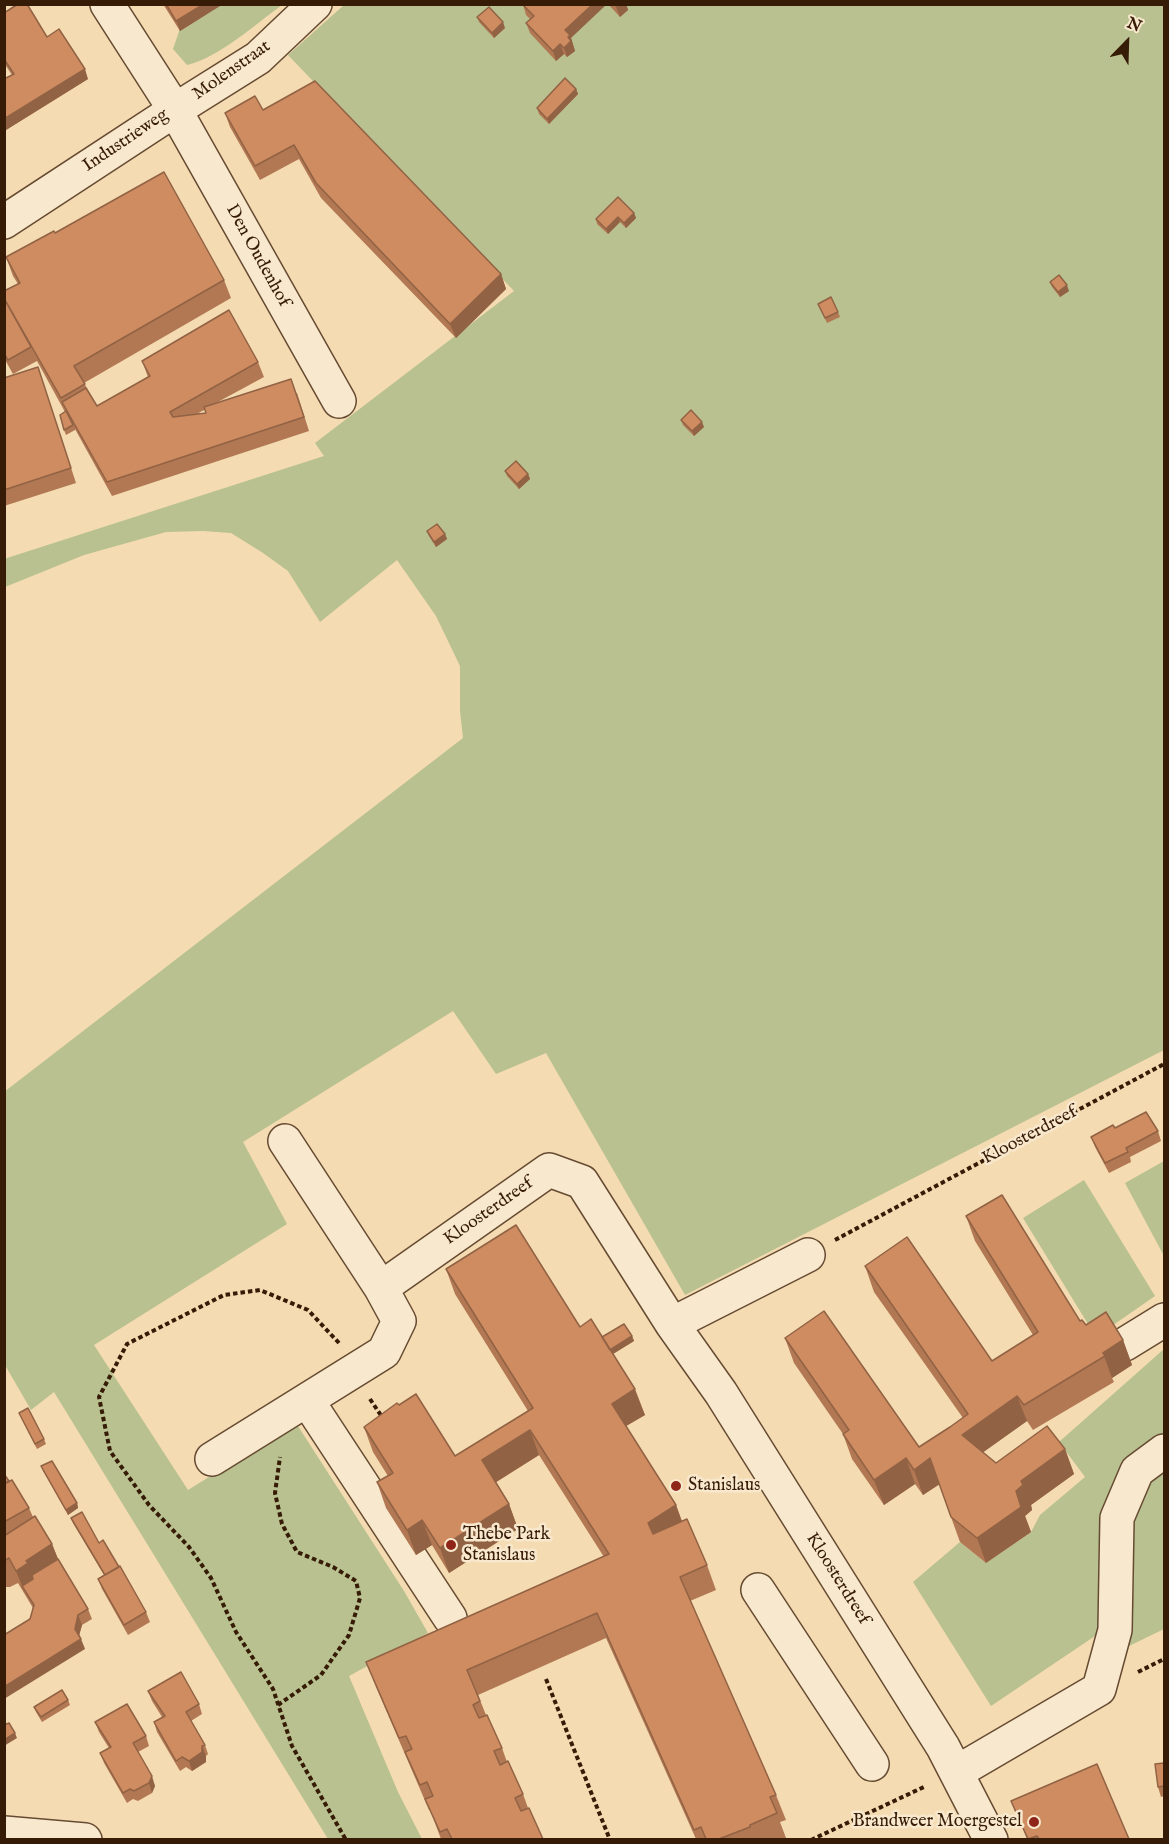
<!DOCTYPE html>
<html>
<head>
<meta charset="utf-8">
<style>
	body { margin:0 }
	#map { position:relative; width:1169px; height:1844px; overflow:hidden; background:#f4dbb2; font-family:"IM FELL English",serif }
	canvas { display:block }
	.frame { position:absolute; inset:0; border:6px solid #361b07; pointer-events:none }
	.north { position:absolute; left:1097px; top:12px; width:60px; height:60px; -webkit-text-stroke:4px #f8e8cd; paint-order:stroke; rotate:23deg; font-size:16px; font-weight:700; line-height:24px; text-align:center; color:#361b07 }
	.north::after { content:''; display:block; margin:auto; width:21px; height:27px; background:#361b07; clip-path:polygon(50% 0,100% 100%,50% 72%,0 100%) }
</style>
</head>
<body>
<div id="map">
<canvas width="1169" height="1844"></canvas>
<div class="frame"></div>
<div class="north">N</div>
</div>
<script>
const ctx = document.querySelector('canvas').getContext('2d');
ctx.lineJoin = 'round';
function fillPath(path, color) {
  ctx.fillStyle = color;
  ctx.fill(path, 'evenodd');
}
function strokePath(path, color, width, dash) {
  ctx.strokeStyle = color;
  ctx.lineWidth = width;
  ctx.lineCap = dash ? 'butt' : 'round';
  ctx.setLineDash(dash || []);
  ctx.stroke(path);
}
function label(font, color, halo, rows, align = 'center') {
  ctx.font = font + ' "IM FELL English",serif';
  ctx.lineWidth = 5;
  ctx.setLineDash([]);
  ctx.textBaseline = 'middle';
  ctx.strokeStyle = halo;
  ctx.fillStyle = color;
  for (const [text, x, y, turn = 0] of rows) {
    ctx.save();
    ctx.translate(x, y);
    ctx.rotate((+turn || 0) * Math.PI / 180);
    ctx.textAlign = isNaN(turn) ? turn : align;
    if (halo) ctx.strokeText(text, 0, 0);
    ctx.fillText(text, 0, 0);
    ctx.restore();
  }
}
fillPath(new Path2D(`
	M188,5h94c-28,20 -62,52 -95,60l-14,-16z
	M344,5h820v1045l-479,245 -139,-242 -50,21 -43,-63 -210,131 44,82 -193,121 94,145 108,-67 108,168 24,42 -79,43 49,116 24,47h-94l-274,-447 -23,18 -26,-45 -1,-273 459,-354 -3,-27v-45l-24,-50 -39,-56 -77,62 -32,-51 -25,-18 -32,-20 -28,-2 -37,1 -82,23 -79,32 -1,-28 320,-103 -9,-13 199,-152 -226,-236z
	M1164,1161v95l-39,-73z
	M1084,1180l71,116 -59,41 -73,-119z
	M1164,1349v89l-54,70 -12,126 -107,72 -78,-124 47,-40 26,21 45,-31 9,-17 45,-38 -26,-35z
	M1164,1468v161l-39,19 1,-123 14,-34z`), '#b8c18f');
const minor = new Path2D(`
	M315,4l-57,54 -83,52 164,291
	M4,222l171,-112 -68,-106
	M381,1288l168,-118 33,12 90,142 49,69 222,354 48,93
	M672,1324l136,-69
	M1125,1344l39,-24
	M307,1400l143,218
	M212,1459l172,-107 15,-31 -18,-33 -96,-147
	M758,1590l114,174
	M957,1772l142,-83 16,-59 2,-112 20,-47 27,-20
	M4,1833l81,7`);
strokePath(minor, '#664b32', 36);
strokePath(new Path2D(`
	M835,1240l329,-176
	M339,1343l-31,-33 -48,-20 -36,5 -97,49 -28,53 11,54 39,54 40,42 22,31 25,54 37,57 19,57 54,94
	M370,1399l12,18
	M1138,1672l26,-13
	M546,1679l64,161
	M278,1705l43,-30 28,-40 11,-37 -4,-17 -23,-14 -36,-15 -15,-28 -7,-31 5,-36
	M811,1840l115,-54`), '#361b07', 4, [4.5, 3]);
strokePath(minor, '#f8e8cd', 33);
fillPath(new Path2D(`
	M163,4h60l-43,27z
	M523,4l48,34 4,13 -8,6 -3,-3 -8,7 -26,-28 -4,-10 4,-4 -4,-4z
	M608,4h18l2,6 -8,7z
	M4,13l43,24 41,42 -82,51 -2,-3v-48l8,-4 -8,-12z
	M477,17l28,11 -11,10 -15,-16z
	M576,89l2,5 -29,30 -10,-10 -2,-6z
	M263,110l238,164 5,15 -50,49 -135,-140 -22,-39 -39,21 -30,-53 -5,-14z
	M634,213l2,5 -10,10 -6,-6 -12,12 -11,-10 -1,-5z
	M55,233l169,47 7,18 -147,85 13,23 51,-29 -6,-16 116,1 6,15 -48,26 81,-10 12,38 -197,65 -37,-67v1l-9,5 -2,-5 1,-18 -28,-51 -24,13 -9,-16v-55h1l-1,-12 14,-7 -5,-8 -7,-19zM205,410l1,3 -9,1 5,-3z
	M1050,282l19,9 -9,6 -8,-10z
	M818,304l20,8 2,5 -13,6z
	M4,378l39,4 33,101 -72,23z
	M681,420l23,7 -10,9 -11,-11z
	M505,471l23,3 2,5 -11,10 -12,-13z
	M427,531l18,3 2,5 -11,8 -7,-11z
	M1115,1128l43,3 3,10 -31,16 1,5 -22,11 -14,-26 -4,-10z
	M966,1216l114,105 6,4 37,15 9,25 -20,13 2,4 -81,48 -6,-9 -44,31 13,11 69,-14 9,25 -43,31 1,5 -7,6 6,16 -45,31 -26,-21 -21,-58 -16,11 -8,-11 -31,21 -32,-46 -9,-25 -49,-71 -9,-25 134,109 44,-29 -89,-126 -9,-26 127,95 41,-26 -58,-94z
	M446,1269l156,68 30,-1 2,5 -21,13 32,61 -19,11 50,79 6,16 25,44 9,25 -26,11 86,194 10,25 -6,2 6,16 -3,1h-87l-90,-201 -128,57 8,20 16,33 5,14 16,32 5,14 15,31h-102l-11,-29h-1l-53,-123 -10,-25 238,-105 -65,-102 -44,28 14,21 9,25 -69,44 -17,-28 -16,10 -30,-47 -9,-26 11,-6 -15,-24 -9,-25 91,29 73,-45 -73,-117z
	M19,1413l25,26 2,5 -9,5z
	M41,1466l36,37 1,5 -10,7 -25,-44z
	M4,1474l5,7 20,27 4,9 19,27 6,15 30,50 4,10 -10,6 -3,11 6,13 -55,-30 3,-11 -15,-25 -8,4h-6z
	M71,1518l28,25 47,69 4,10 -22,13 -26,-46 -4,-10 6,-4 -31,-52z
	M148,1691l51,13 3,10 -11,7 14,24 3,9 -2,2v6l-14,9 -6,-4 -6,4 -23,-39 -3,-10 8,-5 -10,-16z
	M68,1700l2,5 -28,17 -6,-10 -2,-5z
	M95,1722l51,14 3,10 -11,6 17,34 -3,7 -14,8 -5,-2 -6,4 -23,-40 -4,-10 9,-5 -10,-16z
	M1164,1763v33l-3,1 -3,-10z
	M1011,1801l118,38h-102z`), '#b27853');
fillPath(new Path2D(`
	M204,4h19l-43,27 -4,-10z
	M593,4h14l-36,34 4,13 -8,6 -3,-9 1,-18z
	M619,4h7l2,6 -8,7 -4,-10z
	M503,22l2,6 -11,10 -2,-5z
	M560,44l4,10 -8,7 -3,-10z
	M85,69l3,10 -82,51 -2,-5v-6z
	M576,89l2,5 -29,30 -2,-5z
	M634,213l2,5 -10,10 -2,-5z
	M618,217l2,5 -12,12 -2,-5z
	M501,274l5,15 -50,49 -6,-14z
	M1067,285l2,6 -9,6 -2,-5z
	M702,422l2,5 -10,9 -2,-5z
	M528,474l2,5 -11,10 -2,-5z
	M445,534l2,5 -11,8 -2,-5z
	M632,1336l2,5 -26,16 -2,-5z
	M1123,1340l9,25 -20,13 -9,-25z
	M635,1389l10,26 -24,14 -9,-25z
	M1017,1396l10,25 -56,40 -9,-26z
	M530,1430l9,25 -48,30 -9,-25z
	M1065,1449l9,25 -43,31 1,5 -7,6 6,16 -45,31 -9,-25 39,-47 5,-10z
	M906,1458l9,26 -31,21 -10,-25z
	M930,1458l10,26 -17,11 -9,-25z
	M77,1503l1,5 -10,7 -2,-5z
	M509,1504l9,25 -69,44 -9,-25z
	M676,1505l9,26 -27,17 -10,-25z
	M422,1520l10,25 -16,10 -9,-25z
	M52,1544l10,25 -40,17 -6,-15 10,-10z
	M78,1615l4,10 -4,14 -3,-10z
	M81,1639l4,10 -81,50v-12z
	M15,1733l2,5 -13,8v-6z
	M202,1746l4,10v6l-14,9 -3,-10z
	M152,1776l3,10 -3,7 -3,-10z`), '#916244');
const building = new Path2D(`
	M18,4h9l20,33 12,-8 26,40 -81,50v-40l10,-5 -10,-15v-46z
	M166,4h38l-28,17z
	M593,4l-28,26 5,5 -2,2 3,4 -7,7 -4,-4 -7,7 -27,-28 8,-7 -11,-11z
	M489,7l14,15 -11,11 -15,-16z
	M565,78l11,11 -29,30 -10,-11z
	M315,81l186,193 -51,50 -134,-141 -22,-38 -39,21 -30,-53 30,-17 8,14z
	M164,172l60,108 -150,86 11,18 -24,14 -57,-100v-7l16,-8 -14,-26 48,-26 1,2z
	M618,197l16,16 -10,10 -6,-6 -12,12 -10,-10z
	M1059,275l8,10 -9,7 -8,-10z
	M831,297l7,15 -13,6 -7,-14z
	M6,302l25,45 -23,13 -4,-7v-50z
	M229,310l29,52 -88,50 3,5 33,-4 -2,-6 87,-28 13,38 -197,65 -45,-80 24,-14 11,18 53,-30 -8,-15z
	M38,367l33,101 -67,22v-112z
	M691,410l11,12 -10,9 -11,-11z
	M66,411l7,14 -9,5 -4,-15z
	M516,461l12,13 -11,10 -12,-13z
	M437,524l8,10 -11,8 -7,-11z
	M1146,1112l12,19 -32,17 2,4 -23,11 -14,-26 22,-12 2,3z
	M1002,1195l78,126 2,-1 4,5 20,-13 17,28 -20,13 2,3 -81,49 -7,-9 -55,39 34,28 51,-37 18,23 -44,32 2,4 -7,6 5,16 -44,31 -26,-21 -21,-59 -16,12 -8,-12 -32,22 -31,-46 6,-4 -64,-92 39,-27 95,136 31,-20 18,-13 -103,-148 42,-29 85,124 46,-29 -72,-116z
	M516,1225l64,102 11,-8 44,70 -23,15 64,101 -28,18 5,11 34,-15 20,46 -27,12 96,218 -6,2 7,16 -27,12v2l-31,12h-13l-5,-12 -7,3 -97,-217 -130,57 13,31 -7,4 6,13 8,-3 15,33 -8,3 6,14 8,-4 15,33 -8,4 6,13 8,-3 14,31h-91l-5,-10 -7,3 -15,-33 8,-3 -6,-14 -7,3 -15,-33 7,-3 -6,-13 -7,2 -33,-76 243,-108 -79,-124 -48,30 27,44 -69,44 -18,-28 -15,10 -30,-48 16,-9 -29,-46 33,-24 2,2 17,-11 39,62 78,-48 -87,-139z
	M624,1324l8,12 -22,14 -8,-13z
	M28,1408l16,31 -9,5 -16,-31z
	M52,1461l25,42 -11,7 -25,-44z
	M4,1474l5,7 -5,3z
	M12,1480l17,28 -25,14v-38z
	M82,1512l17,31 4,-3 16,27 -14,8 -34,-57z
	M35,1516l17,28 -26,17 2,2 -12,8 -7,-13 -5,3v-25z
	M58,1559l30,50 -10,6 -3,14 6,10 -77,48v-52l26,-16 4,-14 -12,-19 11,-7 -1,-4z
	M120,1566l26,46 -22,13 -26,-46z
	M181,1672l18,32 -13,8 19,33 -3,1v6l-13,9 -7,-4 -6,4 -22,-39 11,-6 -17,-25z
	M62,1690l6,10 -27,17 -7,-10z
	M127,1704l19,32 -13,7 19,33 -3,7 -15,8 -4,-2 -7,4 -23,-40 11,-6 -16,-25z
	M9,1723l6,10 -11,7v-15z
	M1164,1763v23l-6,1 -3,-23z
	M1097,1764l32,75h-90l-2,-3 -9,3 -17,-38z`);
fillPath(building, '#cf8c61');
strokePath(building, '#916244', 1.5);
for (const [x, y, r, color] of [
	[676,1486,6,"#8f2418"],
	[451,1545,6,"#8f2418"],
	[1034,1822,6,"#8f2418"]
]) {
  const dot = new Path2D();
  dot.arc(x, y, r, 0, 2 * Math.PI);
  ctx.fillStyle = color;
  ctx.fill(dot);
  strokePath(dot, '#f8e8cd', 2);
}
label('18px', '#361b07', '#f8e8cd', [
	["Molenstraat",232,71,-35],
	["Industrieweg",126,141,-34],
	["Den Oudenhof",257,256,61],
	["Kloosterdreef",1030,1136,-28],
	["Kloosterdreef",489,1212,-35],
	["Kloosterdreef",837,1579,58]
]);
label('18px', '#361b07', '#f8e8cd', [
	["Stanislaus",688,1486],
	["Thebe Park",463,1535],
	["Stanislaus",463,1556],
	["Brandweer Moergestel",1022,1822,"right"]
], 'left');
</script>
</body>
</html>
